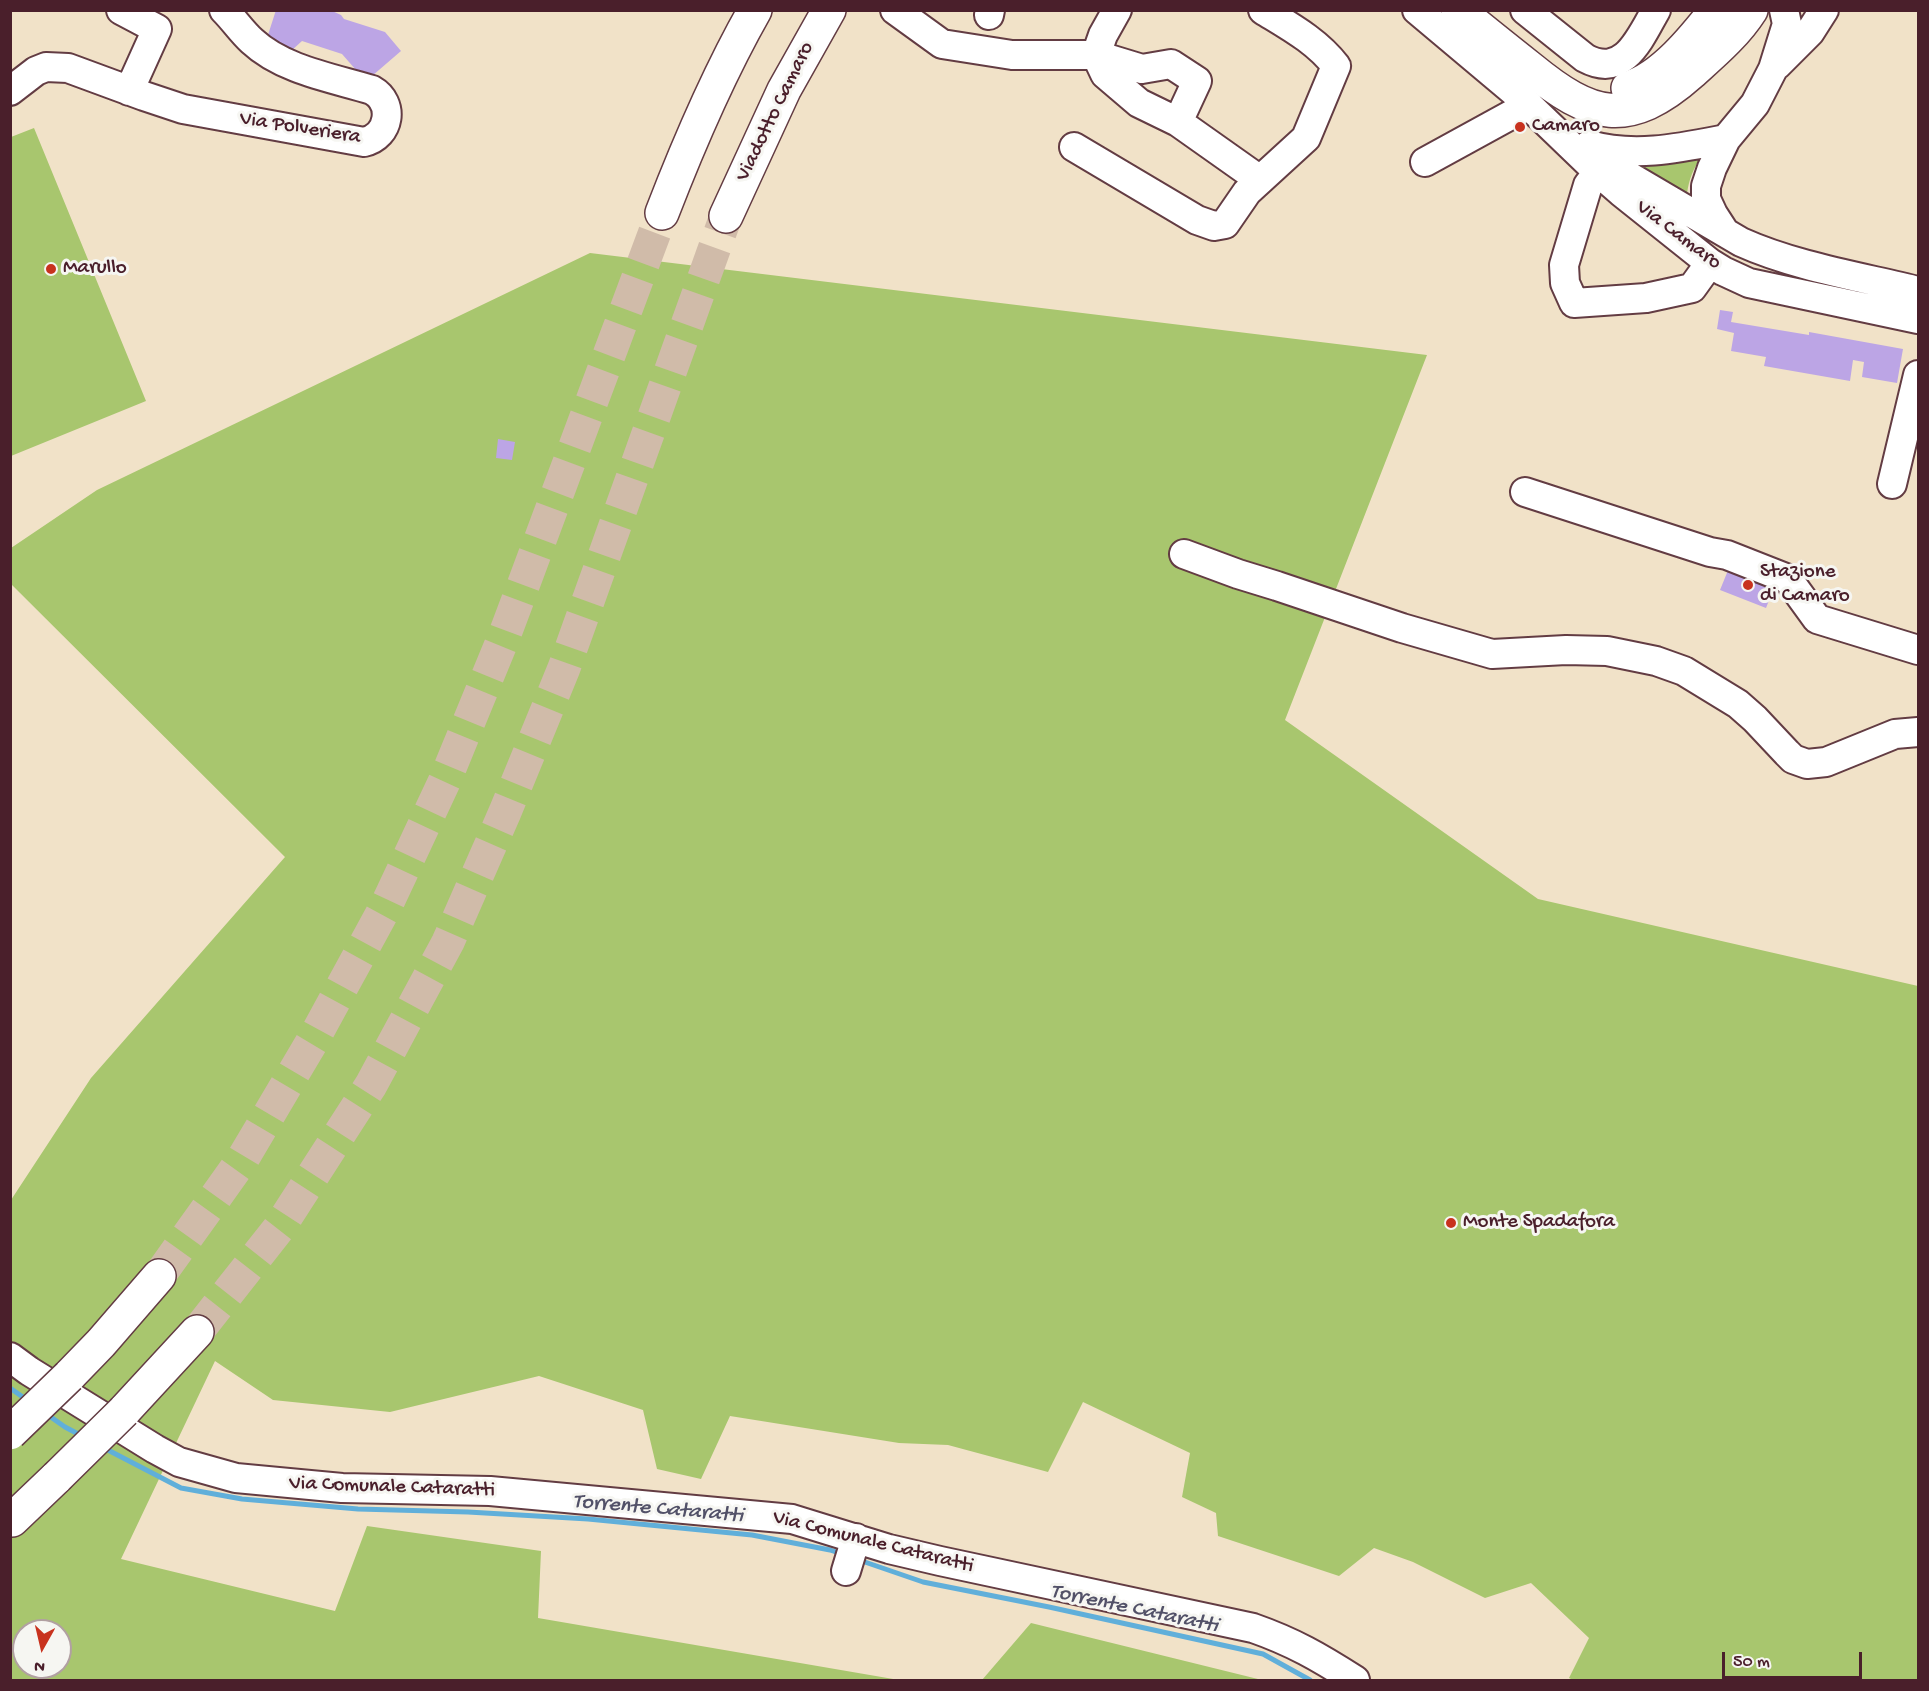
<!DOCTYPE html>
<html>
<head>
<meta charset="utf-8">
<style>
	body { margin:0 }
	#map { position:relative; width:1929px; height:1691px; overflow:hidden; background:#f1e2c8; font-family:"Gochi Hand",sans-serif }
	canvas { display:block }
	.frame { position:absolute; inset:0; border:12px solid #4a1f2b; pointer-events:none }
	.north { position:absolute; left:12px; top:1619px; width:60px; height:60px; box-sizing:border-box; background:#f6f6f2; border:2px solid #b1a0a2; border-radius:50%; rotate:188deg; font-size:16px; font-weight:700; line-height:24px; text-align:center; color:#4a1f2b }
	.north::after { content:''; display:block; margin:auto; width:21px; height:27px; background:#c8321e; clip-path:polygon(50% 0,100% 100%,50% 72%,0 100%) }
	.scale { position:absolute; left:1722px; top:1652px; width:140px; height:27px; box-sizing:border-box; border:3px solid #4a1f2b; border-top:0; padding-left:8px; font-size:18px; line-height:21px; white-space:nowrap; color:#4a1f2b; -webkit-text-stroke:4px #f6f6f2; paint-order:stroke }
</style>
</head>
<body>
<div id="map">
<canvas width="1929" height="1691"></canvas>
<div class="frame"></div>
<div class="north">N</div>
<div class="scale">50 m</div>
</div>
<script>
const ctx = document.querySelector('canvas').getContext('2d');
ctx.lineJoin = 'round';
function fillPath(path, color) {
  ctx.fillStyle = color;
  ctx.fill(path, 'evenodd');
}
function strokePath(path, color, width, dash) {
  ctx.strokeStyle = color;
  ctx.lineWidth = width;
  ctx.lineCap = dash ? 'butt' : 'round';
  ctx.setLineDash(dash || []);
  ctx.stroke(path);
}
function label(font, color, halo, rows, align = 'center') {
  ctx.font = font + ' "Gochi Hand",sans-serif';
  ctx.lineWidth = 6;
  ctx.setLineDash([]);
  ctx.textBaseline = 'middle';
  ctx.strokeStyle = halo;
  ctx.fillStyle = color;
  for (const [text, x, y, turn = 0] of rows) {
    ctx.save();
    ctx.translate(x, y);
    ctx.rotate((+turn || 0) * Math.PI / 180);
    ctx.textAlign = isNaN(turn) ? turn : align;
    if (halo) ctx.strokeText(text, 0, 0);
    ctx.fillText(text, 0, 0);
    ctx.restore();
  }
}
fillPath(new Path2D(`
	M34,128l112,273 -135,55v-319z
	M1702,156c-9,13 -13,23 -15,38l-49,-30h30z
	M590,253l837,102 -142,365 253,179 380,87v694h-345l-4,-2 20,-40 -58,-55 -46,15 -72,-36 -39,-14 -35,28 -121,-40 -2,-23 -34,-16 8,-44 -107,-51 -35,70 -100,-27 -49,-2 -169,-27 -29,63 -44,-10 -14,-59 -104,-34 -149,36 -117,-12 -58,-39 -94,198 214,52 32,-85 174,25 -3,67 361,62h-888v-480l80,-122 194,-221 -274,-273v-36l86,-58zM24,1631h36v36h-36z
	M1031,1623l231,57h-280z`), '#a8c66e');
strokePath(new Path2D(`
	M10,1388l17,12
	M45,1413l20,14 17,9
	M104,1448l77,40 61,11 116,10 110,3 120,7 164,16 78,15 12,4
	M859,1560l64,22 126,25 214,47 47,26`), '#60afda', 5);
fillPath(new Path2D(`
	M276,10h54l11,5 3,4 41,13 16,19 -29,25 -16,-6 -14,-16 -40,-13 -11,10 -24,-13z
	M1720,310l13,2 -2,10 78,13v-3l94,17 -6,34 -35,-6 2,-15 -11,-2 -3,21 -86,-15 2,-9 -35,-6 3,-18 -17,-4z
	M498,439l17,3 -3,18 -16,-2z
	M1731,563l46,17 -11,28 -46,-18z`), '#bca5e5');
strokePath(new Path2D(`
	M159,1276l83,-116 71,-120 74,-136 58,-124 60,-146 157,-421
	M197,1332l82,-104 92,-143 77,-143 57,-130 59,-144 162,-452`), '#d0bba9', 33, [33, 16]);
const minor = new Path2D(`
	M121,10l36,19 -28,62
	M895,10l47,34 70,11h84l46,14 29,-5 26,17 -19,41
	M1117,10l-14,25 -7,20 9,19 34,29 39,19 82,58
	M1417,10l100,84 81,78 23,20 89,71 13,8 26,12 169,36
	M1525,10l60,48c39,21 55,-20 71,-48
	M989,15l1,-5
	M1777,65l33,-33 14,-22
	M10,91l26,-20 10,-4 22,1 76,28 39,13 181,33c26,-6 31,-39 8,-52 -39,-12 -89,-20 -120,-49 -10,-9 -18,-21 -28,-31
	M1589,145c46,13 91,3 137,-6
	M1074,147l123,73 17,6 11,-2 22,-32 59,-54 30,-72c-19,-25 -47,-40 -73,-56
	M1609,158l-21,27 -24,80 1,18 9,20 72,-5 46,-10 18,-25
	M1425,162l104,-57
	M1610,165l131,77c53,24 120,35 177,49
	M1724,231l-11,-17 -7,-15v-13l6,-18 14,-29 29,-35 18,-35 14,-45 -3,-14
	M1892,484l26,-109
	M1525,492l185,60 17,3 61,24 29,40 101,31
	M1184,554l54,20 39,12 125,42 90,26 74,-4 41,1 49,10 28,10 54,33 17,15 32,34 6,6 14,5 19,-2 69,-28 23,-2
	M10,1357l19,14 126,78 24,13 57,16 106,10 148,3 302,28 97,30 51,12 313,67c40,14 66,29 102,52
	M846,1571l10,-33`);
const highway = new Path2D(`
	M1458,10c24,20 48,39 72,58 61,50 98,61 161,5 21,-19 44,-38 60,-63
	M1628,88c34,-10 66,-50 88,-78
	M662,213c27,-70 56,-138 93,-203
	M726,216l58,-126 45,-80
	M69,1376l32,-33 58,-67
	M124,1411l73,-79
	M12,1520l45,-43`);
strokePath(minor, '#633c43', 32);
strokePath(highway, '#633c43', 36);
strokePath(minor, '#fff', 28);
strokePath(highway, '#fff', 33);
const highwayBridge = new Path2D(`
	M10,1433l59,-57
	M57,1477l67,-66`);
strokePath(highwayBridge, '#633c43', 36, []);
strokePath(highwayBridge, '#fff', 33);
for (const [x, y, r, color] of [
	[1520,127,6,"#c8321e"],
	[51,269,6,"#c8321e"],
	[1748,585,6,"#c8321e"],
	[1451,1223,6,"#c8321e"]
]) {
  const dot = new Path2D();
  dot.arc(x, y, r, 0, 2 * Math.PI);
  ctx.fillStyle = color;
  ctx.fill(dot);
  strokePath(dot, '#f6f6f2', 2);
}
label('21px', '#4a1f2b', '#f6f6f2', [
	["Viadotto Camaro",776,112,-64],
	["Via Polveriera",300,129,9],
	["Via Camaro",1678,236,37],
	["Via Comunale Cataratti",392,1488,2],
	["Via Comunale Cataratti",873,1543,14]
]);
label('21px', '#4a1f2b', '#f6f6f2', [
	["Camaro",1532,127],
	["Marullo",63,269],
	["Stazione",1760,573],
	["di Camaro",1760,597],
	["Monte Spadafora",1463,1223]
], 'left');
label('italic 22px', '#525168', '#f6f6f2', [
	["Torrente Cataratti",658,1510,5],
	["Torrente Cataratti",1134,1610,12]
]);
</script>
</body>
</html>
